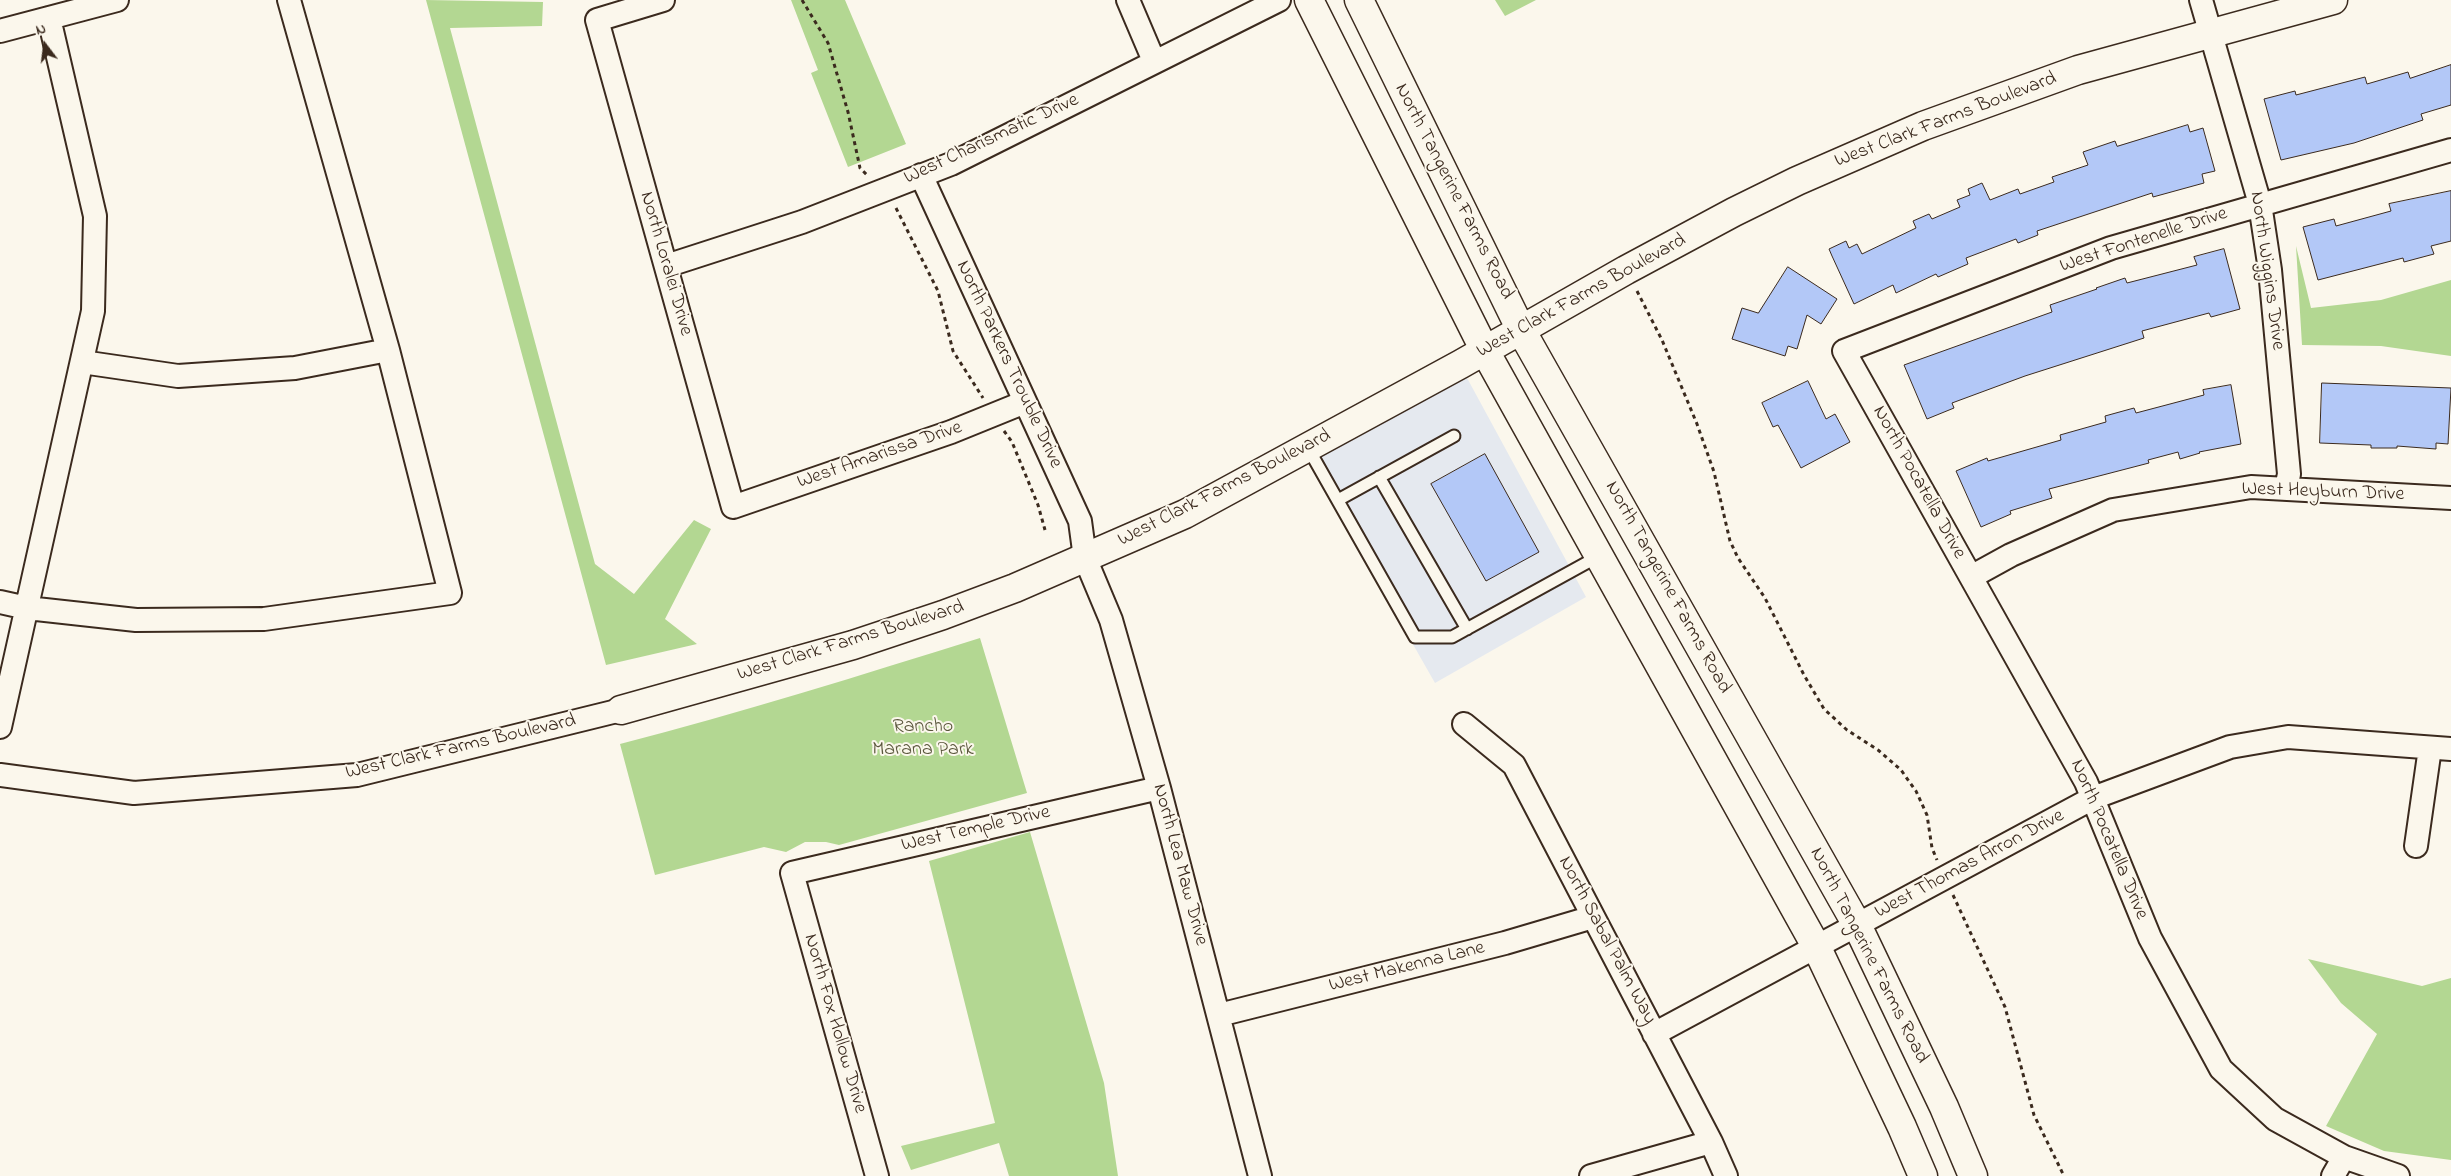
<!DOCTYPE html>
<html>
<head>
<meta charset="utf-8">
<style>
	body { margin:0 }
	#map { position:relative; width:2451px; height:1176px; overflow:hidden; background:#fbf7ec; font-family:"Indie Flower",sans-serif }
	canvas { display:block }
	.north { position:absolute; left:20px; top:20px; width:50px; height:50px; -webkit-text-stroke:4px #fbf7ec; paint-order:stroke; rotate:345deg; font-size:14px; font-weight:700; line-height:20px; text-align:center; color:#3b2a1e }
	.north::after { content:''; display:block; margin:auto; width:18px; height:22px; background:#3b2a1e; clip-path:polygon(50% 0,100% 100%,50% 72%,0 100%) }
</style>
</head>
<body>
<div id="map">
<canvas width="2451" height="1176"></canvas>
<div class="north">N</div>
</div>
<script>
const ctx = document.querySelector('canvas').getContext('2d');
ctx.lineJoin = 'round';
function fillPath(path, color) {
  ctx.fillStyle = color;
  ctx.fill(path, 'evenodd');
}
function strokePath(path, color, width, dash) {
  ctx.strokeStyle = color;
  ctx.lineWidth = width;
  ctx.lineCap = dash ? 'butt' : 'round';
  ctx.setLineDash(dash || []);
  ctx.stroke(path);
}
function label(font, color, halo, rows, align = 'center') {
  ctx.font = font + ' "Indie Flower",sans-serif';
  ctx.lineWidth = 4;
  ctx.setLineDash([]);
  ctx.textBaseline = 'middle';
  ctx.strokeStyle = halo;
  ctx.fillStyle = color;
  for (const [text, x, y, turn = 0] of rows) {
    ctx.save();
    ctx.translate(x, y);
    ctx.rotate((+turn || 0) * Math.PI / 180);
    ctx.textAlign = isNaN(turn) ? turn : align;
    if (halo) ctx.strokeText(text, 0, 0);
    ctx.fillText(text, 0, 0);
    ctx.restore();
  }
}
fillPath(new Path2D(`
	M1460,365l126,232 -151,86 -132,-232z`), '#e5e9ef');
fillPath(new Path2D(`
	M426,0l117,2 -1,24 -92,2 145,536 39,30 60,-74 17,9 -46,90 32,25 -91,21z
	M791,0h54l61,144 -58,23 -37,-94 7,-3z
	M1495,0h41l-31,16z
	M2296,246l15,62 70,-8 70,-20v76l-70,-10 -79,-1z
	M980,638l47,155 -188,52 -13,-3h-21l-19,10 -22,-5 -109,28 -35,-131c121,-31 241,-69 360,-106z
	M1030,832l74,251 14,93h-109l-10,-33 -88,27 -10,-24 94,-23 -66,-262z
	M2308,959l114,27 29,-8v182l-67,-9 -58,-25 51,-92 -36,-31z`), '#b3d792');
const building = new Path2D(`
	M2451,65v40l-30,9 2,6 -69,23 -73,17 -17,-61 31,-8 1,4 69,-18 2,7 41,-12 2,6z
	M2188,125l2,7 13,-4 12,43 -13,3 2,9 -51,14 -1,-4 -115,38 1,4 -20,8 -2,-4 -50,19 2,6 -30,13 -2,-3 -40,19 -3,-8 -39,19 -22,-48 -3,-7 17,-8 3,7 8,-4 5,10 54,-26 -3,-7 16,-7 3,5 28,-12 -3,-7 13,-5 -2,-6 14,-6 8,17 28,-11 2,5 34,-12 -2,-5 36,-12 -5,-13 32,-11 2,5z
	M2451,191v50l-20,5 3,8 -30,8 -1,-4 -85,22 -15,-53 31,-8 2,7 55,-15 -2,-7z
	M2224,249l16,60 -29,8 -2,-4 -67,18 2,7 -119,38 -73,27 2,5 -27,11 -23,-54 148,-53 -2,-7 47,-16 -1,-1 29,-10 2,5 70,-18 -3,-8z
	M1788,267l49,32 -16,25 -14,-9 -10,34 -9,-3 -3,10 -53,-17 10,-31 16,5z
	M1808,381l18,38 9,-5 15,28 -49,26 -23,-43 -5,2 -11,-24z
	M2322,383l129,5 -3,56 -12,-1v6l-39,-3v2h-26v-3l-51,-2z
	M2231,385l10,59 -42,8 1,1 -20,6 -2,-7 -30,8 1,3 -100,26 3,9 -42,13 1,3 -30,13 -25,-56 31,-13 1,3 73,-21 -1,-5 46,-13 -1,-6 29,-8 2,5 68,-18 -1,-5z
	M1485,454l54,98 -53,29 -55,-97z`);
fillPath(building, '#b3c8f7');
strokePath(building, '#3b2a1e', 1);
const service = new Path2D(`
	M1308,448l107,189h37l147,-81
	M1379,477l88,152
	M1338,500l116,-64`);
const minor = new Path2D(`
	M663,0l-66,20 136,487 218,-75 74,-30
	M1128,0l26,61
	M2201,0l59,204 10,66 19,204 -3,15
	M0,31l117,-31
	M921,175l159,346 5,37 26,62 48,168 101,388
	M666,266l136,-44 149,-58 328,-164
	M82,362l96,14 117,-8 93,-18
	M1971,577l40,-22 102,-45 138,-23 200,11
	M0,602l27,6 109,12 128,-1 186,-26 -62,-243 -99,-350
	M1464,724l50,41 197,377 15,34
	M0,727l93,-416 2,-95 -46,-198
	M0,775l134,18 223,-18 264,-65
	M2416,846l14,-98
	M1219,1015l286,-72 88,-26
	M1654,1034l439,-236 137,-51 58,-10 163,12
	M877,1176l-85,-303 367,-85
	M1591,1176l120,-34
	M2333,1176l11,-19
	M2398,1176l-54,-19 -69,-38 -54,-50 -71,-131 -64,-156 -242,-431 267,-103 340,-98`);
const tertiary = new Path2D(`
	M1309,0l176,351 332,597 85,179 21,49
	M1359,0l162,330 336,595 87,182 29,69
	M621,710l232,-65 90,-30 72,-27 170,-74 276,-150 165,-94 108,-58 63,-31 126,-55 155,-56 255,-70`);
strokePath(service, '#3b2a1e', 15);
strokePath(minor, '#3b2a1e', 26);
strokePath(tertiary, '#3b2a1e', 31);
strokePath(new Path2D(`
	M802,0l26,43 20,69 12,56 7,7
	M896,208l42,83 15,60 30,47
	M1637,291l25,49 35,84 17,48 16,69 8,17 27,40 39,77 20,34 23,21 31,20 23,20 15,21 11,24 5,33 5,12
	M1004,431l8,11 26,63 7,25
	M1953,895l52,112 29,108 30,61`), '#3b2a1e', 3, [4, 4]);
strokePath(service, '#fbf7ec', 11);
strokePath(minor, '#fbf7ec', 22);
strokePath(tertiary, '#fbf7ec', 28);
label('20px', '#3b2a1e', '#fbf7ec', [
	["West Clark Farms Boulevard",1946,121,-21],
	["West Charismatic Drive",992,140,-25],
	["North Tangerine Farms Road",1453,192,63],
	["West Fontenelle Drive",2144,241,-18],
	["North Loralei Drive",665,264,74],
	["North Wiggins Drive",2266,271,82],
	["West Clark Farms Boulevard",1582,297,-29],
	["North Parkers Trouble Drive",1008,365,65],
	["West Amarissa Drive",880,456,-19],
	["North Pocatella Drive",1918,483,61],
	["West Clark Farms Boulevard",1225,489,-27],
	["West Heyburn Drive",2323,493,2],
	["North Tangerine Farms Road",1667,588,61],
	["West Clark Farms Boulevard",851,642,-17],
	["West Clark Farms Boulevard",461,748,-13],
	["West Temple Drive",976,830,-13],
	["North Pocatella Drive",2108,840,67],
	["North Lea Maw Drive",1179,865,75],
	["West Thomas Arron Drive",1970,865,-28],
	["North Sabal Palm Way",1606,941,62],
	["North Tangerine Farms Road",1868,956,63],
	["West Makenna Lane",1407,968,-14],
	["North Fox Hollow Drive",834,1024,74]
]);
label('20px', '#59553b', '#fbf7ec', [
	["Rancho",923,728],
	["Marana Park",923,751]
]);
</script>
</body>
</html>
